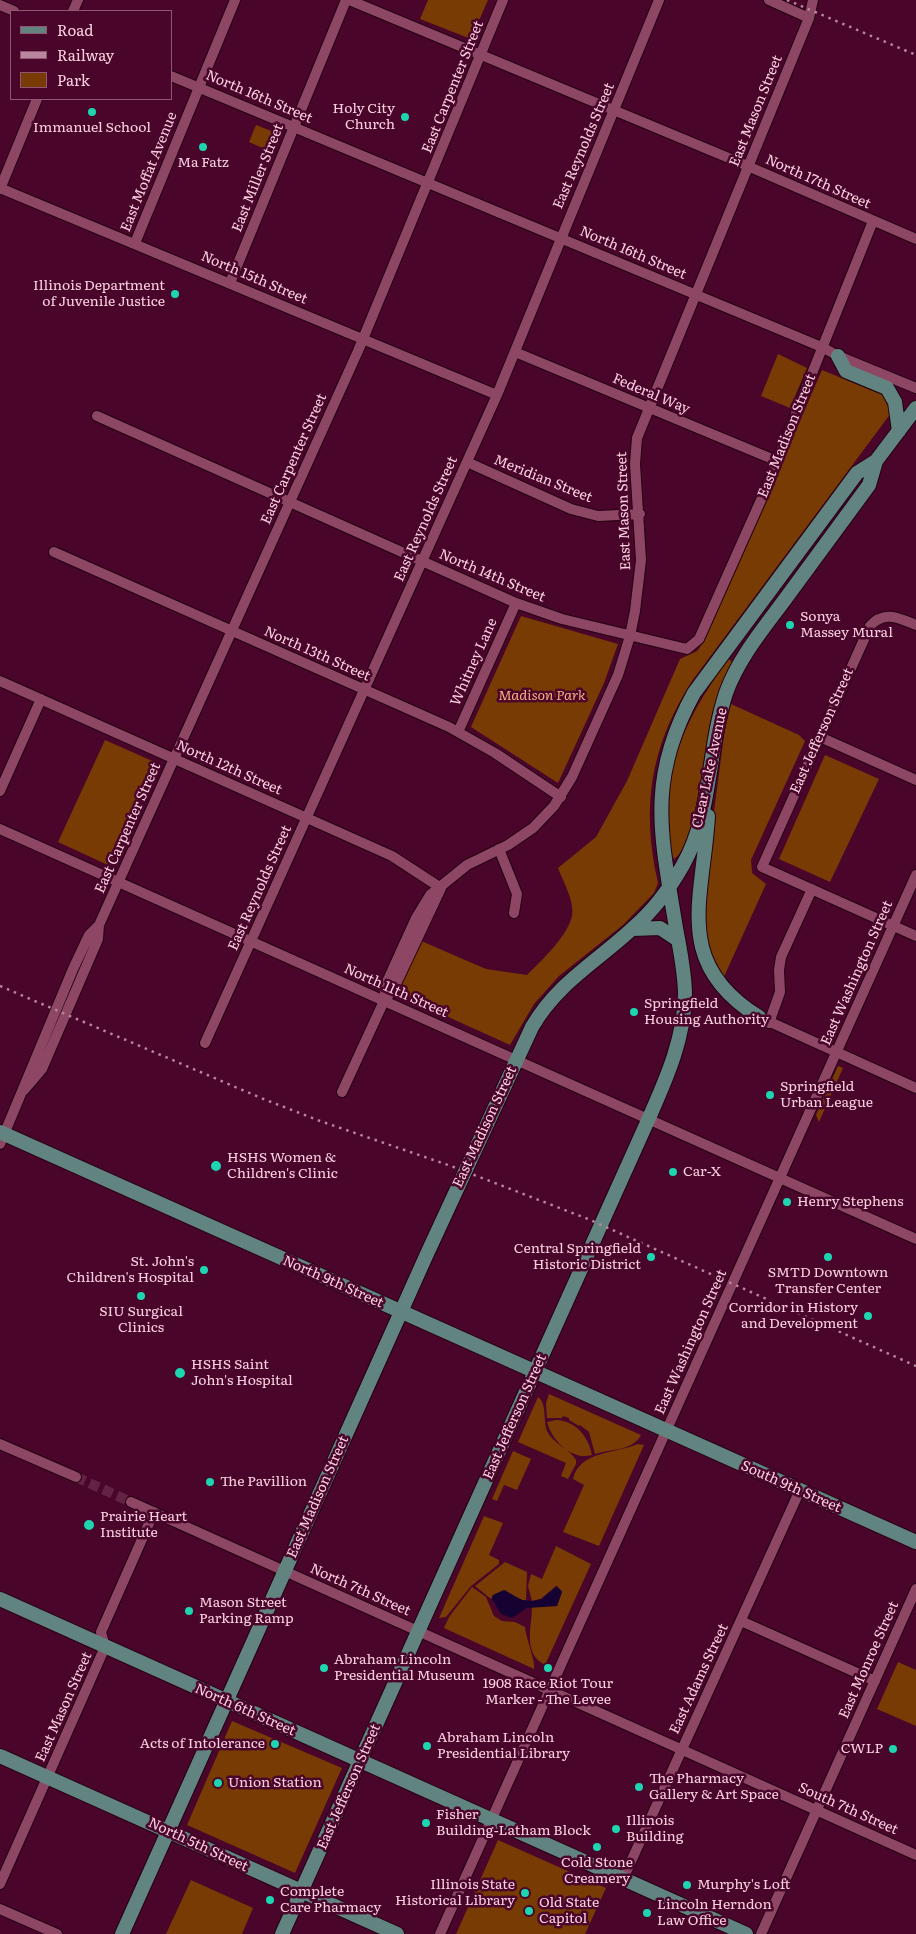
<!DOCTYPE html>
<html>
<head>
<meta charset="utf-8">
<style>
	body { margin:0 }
	#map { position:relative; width:916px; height:1934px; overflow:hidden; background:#49052a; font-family:Literata,serif }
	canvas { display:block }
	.legend { position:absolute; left:10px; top:10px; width:162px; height:90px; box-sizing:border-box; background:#49052a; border:1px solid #905672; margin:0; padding:6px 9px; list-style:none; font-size:15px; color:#fad0df }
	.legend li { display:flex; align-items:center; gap:10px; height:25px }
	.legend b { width:25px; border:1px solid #905672 }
</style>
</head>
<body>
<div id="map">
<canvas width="916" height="1934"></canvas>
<ul class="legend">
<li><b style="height:6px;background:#628481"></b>Road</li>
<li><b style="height:6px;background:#ba869d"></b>Railway</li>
<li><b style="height:14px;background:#783b03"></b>Park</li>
</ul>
</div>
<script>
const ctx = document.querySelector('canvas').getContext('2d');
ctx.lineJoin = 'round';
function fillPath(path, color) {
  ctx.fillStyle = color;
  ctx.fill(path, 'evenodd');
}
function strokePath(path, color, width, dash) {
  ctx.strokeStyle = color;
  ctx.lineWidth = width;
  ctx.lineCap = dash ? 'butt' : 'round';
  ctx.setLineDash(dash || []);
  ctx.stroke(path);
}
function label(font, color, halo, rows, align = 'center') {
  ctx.font = font + ' Literata,serif';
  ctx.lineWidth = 5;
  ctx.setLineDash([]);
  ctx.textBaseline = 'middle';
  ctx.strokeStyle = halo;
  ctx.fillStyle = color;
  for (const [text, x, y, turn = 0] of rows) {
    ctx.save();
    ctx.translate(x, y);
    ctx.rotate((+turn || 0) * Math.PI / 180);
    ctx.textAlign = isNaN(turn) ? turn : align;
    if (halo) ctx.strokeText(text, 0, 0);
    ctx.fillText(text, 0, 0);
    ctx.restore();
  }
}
fillPath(new Path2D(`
	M428,0h60l-17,39 -51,-20z
	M256,125l18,7 -7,18 -18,-8z
	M778,354l29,14 -17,40 -29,-12z
	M822,370l63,26 2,9 4,-1v9l-199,268c-42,66 -51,126 -34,202l-4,10 -31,32 -64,51 -25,28 -24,41 -108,-49 -2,-11 19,-45 67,29 41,6c15,-15 40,-38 45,-59 3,-14 -9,-35 -14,-48l38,-31 31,-56 53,-122 17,-8 6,-8z
	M521,616l97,28 -14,39 -46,100 -87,-56z
	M729,659l3,3c-9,19 -17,37 -21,57 -7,28 -14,126 -37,140 -5,-8 -5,-24 -5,-34 -5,-64 22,-116 60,-166z
	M731,704l68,31 6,6 -54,119 1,13 14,11 -44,97 -16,-29 -2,-65 21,-159z
	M105,740l54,24 -49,102 -52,-24z
	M825,755l54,24 -49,103 -51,-23z
	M838,1066l5,2 -24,54 -3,-7z
	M549,1394l92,41c-8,16 -31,14 -46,19l-6,-22 -9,-7 -1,1 -10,-6v-2l-6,-2 -1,2h-15l-1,-15z
	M538,1397c9,6 5,23 9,34 6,13 22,17 29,29v4l-8,15 -7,-3 5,-13 -48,-21z
	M556,1420c20,1 32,16 36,35 -20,6 -40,-14 -45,-33z
	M638,1444l6,1 -45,101 -36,-14 21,-47 -11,-6c6,-28 44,-26 65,-35z
	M513,1451l18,8 -14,31 -13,-5 -7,16 -5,-2z
	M484,1516l19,7 -14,32 10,5v4l-28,22 -25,31 -7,1z
	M556,1546l35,18 -46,101c-23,-12 -13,-38 -13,-58l25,-1 5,-15 -6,-5 -15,13 -9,2 -4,-15 3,-12 11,5z
	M505,1562l22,10 -1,29 -10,-3 -11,-8 -12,5 -2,4 -16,-13z
	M472,1587l14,10 8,19 8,5 13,1 10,5c1,11 11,36 9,42l-90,-41 5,-11z
	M898,1662l18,8v56l-39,-17z
	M232,1721l110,47 -47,105 -108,-48z
	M498,1840l108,48 -21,46h-129z
	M191,1880l62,28 -11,26h-76z`), '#783b03');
fillPath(new Path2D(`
	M557,1586l5,6 -5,14 -30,2 -15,10 -11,-4 -9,-15 1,-4 11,-5 18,10 10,1 9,-2z`), '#150132');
strokePath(new Path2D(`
	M76,1477l55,25`), '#642345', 10, [10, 5]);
const minor = new Path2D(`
	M349,0l387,161 180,78
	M769,0l40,18
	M0,5l14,6
	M73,11l5,-11
	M171,76l653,272 14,8 78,32
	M0,188l497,207
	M0,189l37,-90
	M135,243l100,-243
	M230,283l116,-283
	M515,352l262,109
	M97,416l419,187 46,16 125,30 12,-10 66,-148 108,-270
	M467,462l104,47 27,7 42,-2
	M54,552l395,175 46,26 66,44
	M916,625c-17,-7 -32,-15 -46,1l-108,241 154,69
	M0,681l392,175 49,32
	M458,732l58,-129
	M820,737l96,43
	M0,791l41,-92
	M0,829l916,410
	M499,849l18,45 -3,19
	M384,1001l2,-17 30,-66 14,-23 37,-30 41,-20 25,-17 21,-22 18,-29 46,-102 12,-39 5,-25 6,-51 -6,-96 2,-26 172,-420 4,-18
	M759,1017l157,71
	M769,1023l11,-31 -1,-22 2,-13 31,-68
	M205,1043l292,-648 162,-395
	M24,1090l18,-21 56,-130 1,-14 259,-574 145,-351
	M342,1092l42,-91 10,-13 47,-100
	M0,1144l73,-175 16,-34 10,-10
	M0,1444l76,33
	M131,1502l785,353
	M741,1621l134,60
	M623,1879l177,-389
	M0,1884l105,-237 -4,-15 53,-120
	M0,1909l57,25
	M440,1934l476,-1059
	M761,1934l155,-345`);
const major = new Path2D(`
	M838,356l8,15 41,17 8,14 4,29
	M708,816c-5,84 -36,147 51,201
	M633,929l27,-1 18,12
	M0,1132l916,410
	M0,1599l746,335
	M0,1756l397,178
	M122,1934l304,-678 106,-229c25,-44 66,-66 102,-100 20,-17 36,-39 49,-62 30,-53 24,-115 43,-172 13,-36 38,-65 60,-95 28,-38 56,-76 83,-113l7,-24 40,-53
	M282,1934l367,-816c17,-39 35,-78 36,-123 0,-22 -5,-45 -9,-67 -15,-93 -30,-148 18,-235l163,-220 19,-12`);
strokePath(minor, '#220211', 12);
strokePath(major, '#220211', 16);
strokePath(minor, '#8e4665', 10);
strokePath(major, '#628481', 14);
strokePath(new Path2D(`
	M787,0l129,55
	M0,986l261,112 59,23 131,45 137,53 328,147`), '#ba869d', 2.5, [2.5, 5]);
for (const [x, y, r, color] of [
	[92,112,5,"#1ed5b1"],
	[405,117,5,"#1ed5b1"],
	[203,147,5,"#1ed5b1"],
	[175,294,5,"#1ed5b1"],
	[790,625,5,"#1ed5b1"],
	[634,1012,5,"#1ed5b1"],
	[770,1095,5,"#1ed5b1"],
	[216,1166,6,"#1ed5b1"],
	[673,1172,5,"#1ed5b1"],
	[787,1202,5,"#1ed5b1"],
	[651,1257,5,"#1ed5b1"],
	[828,1257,5,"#1ed5b1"],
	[204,1270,5,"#1ed5b1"],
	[141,1296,5,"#1ed5b1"],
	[868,1316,5,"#1ed5b1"],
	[180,1373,6,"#1ed5b1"],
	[210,1482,5,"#1ed5b1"],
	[89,1525,6,"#1ed5b1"],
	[189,1611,5,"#1ed5b1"],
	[324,1668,5,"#1ed5b1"],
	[548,1668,5,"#1ed5b1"],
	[275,1744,5,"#1ed5b1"],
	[427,1746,5,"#1ed5b1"],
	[893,1749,5,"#1ed5b1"],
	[218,1783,5,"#1ed5b1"],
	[639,1787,5,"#1ed5b1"],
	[426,1823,5,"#1ed5b1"],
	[616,1829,5,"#1ed5b1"],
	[597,1847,5,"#1ed5b1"],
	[687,1885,5,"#1ed5b1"],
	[525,1893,5,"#1ed5b1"],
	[270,1900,5,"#1ed5b1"],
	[529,1911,5,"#1ed5b1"],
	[647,1913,5,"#1ed5b1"]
]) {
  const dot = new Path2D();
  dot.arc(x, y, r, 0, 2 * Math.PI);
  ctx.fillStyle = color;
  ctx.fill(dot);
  strokePath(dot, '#49052a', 2);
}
label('14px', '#fad0df', '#49052a', [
	["East Carpenter Street",453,87,-68],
	["North 16th Street",259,97,23],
	["East Mason Street",756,111,-68],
	["East Reynolds Street",584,146,-67],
	["East Moffat Avenue",149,172,-68],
	["East Miller Street",258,178,-68],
	["North 17th Street",818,182,24],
	["North 16th Street",633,253,23],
	["North 15th Street",254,278,23],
	["Federal Way",651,394,23],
	["East Madison Street",787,436,-68],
	["East Carpenter Street",294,459,-66],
	["Meridian Street",543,479,22],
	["East Mason Street",624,511,-92],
	["East Reynolds Street",426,519,-66],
	["North 14th Street",492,576,23],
	["North 13th Street",317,654,24],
	["Whitney Lane",474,662,-66],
	["East Jefferson Street",822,731,-66],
	["North 12th Street",229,768,24],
	["Clear Lake Avenue",710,768,-78],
	["East Carpenter Street",128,828,-66],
	["East Reynolds Street",260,888,-66],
	["East Washington Street",857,973,-66],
	["North 11th Street",396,991,24],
	["East Madison Street",485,1127,-65],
	["North 9th Street",333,1282,24],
	["East Washington Street",691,1342,-66],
	["East Jefferson Street",515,1417,-66],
	["South 9th Street",791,1487,24],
	["East Madison Street",318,1497,-66],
	["North 7th Street",360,1590,24],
	["East Monroe Street",869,1660,-66],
	["East Adams Street",699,1679,-65],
	["East Mason Street",64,1707,-66],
	["North 6th Street",245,1710,24],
	["East Jefferson Street",349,1787,-66],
	["South 7th Street",848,1809,24],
	["North 5th Street",198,1845,25]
]);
label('14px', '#fad0df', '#49052a', [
	["Holy City",395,109,"right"],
	["Church",395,125,"right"],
	["Immanuel School",92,128,"center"],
	["Ma Fatz",203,163,"center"],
	["Illinois Department",165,286,"right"],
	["of Juvenile Justice",165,302,"right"],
	["Sonya",800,617],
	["Massey Mural",800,633],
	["Springfield",644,1004],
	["Housing Authority",644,1020],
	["Springfield",780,1087],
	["Urban League",780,1103],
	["HSHS Women &",227,1158],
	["Children's Clinic",227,1174],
	["Car-X",683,1172],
	["Henry Stephens",797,1202],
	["Central Springfield",641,1249,"right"],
	["Historic District",641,1265,"right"],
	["St. John's",194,1262,"right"],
	["Children's Hospital",194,1278,"right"],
	["SMTD Downtown",828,1273,"center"],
	["Transfer Center",828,1289,"center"],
	["Corridor in History",858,1308,"right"],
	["and Development",858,1324,"right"],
	["SIU Surgical",141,1312,"center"],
	["Clinics",141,1328,"center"],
	["HSHS Saint",191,1365],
	["John's Hospital",191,1381],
	["The Pavillion",220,1482],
	["Prairie Heart",100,1517],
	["Institute",100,1533],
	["Mason Street",199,1603],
	["Parking Ramp",199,1619],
	["Abraham Lincoln",334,1660],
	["Presidential Museum",334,1676],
	["1908 Race Riot Tour",548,1684,"center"],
	["Marker - The Levee",548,1700,"center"],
	["Abraham Lincoln",437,1738],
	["Presidential Library",437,1754],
	["Acts of Intolerance",265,1744,"right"],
	["CWLP",883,1749,"right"],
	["The Pharmacy",649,1779],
	["Gallery & Art Space",649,1795],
	["Union Station",228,1783],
	["Fisher",436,1815],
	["Building-Latham Block",436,1831],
	["Illinois",626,1821],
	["Building",626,1837],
	["Cold Stone",597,1863,"center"],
	["Creamery",597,1879,"center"],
	["Illinois State",515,1885,"right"],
	["Historical Library",515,1901,"right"],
	["Murphy's Loft",697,1885],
	["Complete",280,1892],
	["Care Pharmacy",280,1908],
	["Old State",539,1903],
	["Capitol",539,1919],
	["Lincoln Herndon",657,1905],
	["Law Office",657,1921]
], 'left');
label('italic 14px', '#f8ae7d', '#49052a', [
	["Madison Park",542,696]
]);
</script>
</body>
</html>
